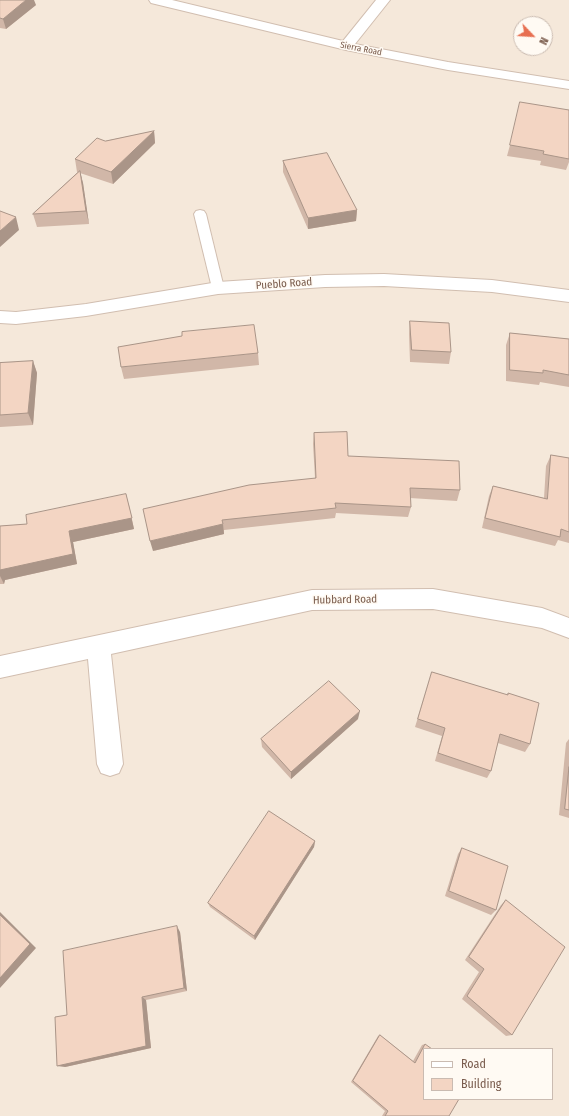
<!DOCTYPE html>
<html>
<head>
<meta charset="utf-8">
<style>
	body { margin:0 }
	#map { position:relative; width:569px; height:1116px; overflow:hidden; background:#fdf6ec; font-family:"Fira Sans Condensed",sans-serif }
	canvas { display:block }
	.legend { position:absolute; left:423px; top:1048px; width:130px; height:52px; box-sizing:border-box; background:#fffaf3; border:1px solid #cabbb1; margin:0; padding:5px 7px; list-style:none; font-size:12px; color:#7a5c4d }
	.legend li { display:flex; align-items:center; gap:8px; height:20px }
	.legend b { width:20px; border:1px solid #cabbb1 }
	.north { position:absolute; left:513px; top:16px; width:40px; height:40px; box-sizing:border-box; background:#fffaf3; border:1px solid #cabbb1; border-radius:50%; rotate:115deg; font-size:11px; font-weight:700; line-height:16px; text-align:center; color:#7a5c4d }
	.north::after { content:''; display:block; margin:auto; width:14px; height:18px; background:#e76f51; clip-path:polygon(50% 0,100% 100%,50% 72%,0 100%) }
</style>
</head>
<body>
<div id="map">
<canvas width="569" height="1116"></canvas>
<ul class="legend">
<li><b style="height:5px;background:#fff"></b>Road</li>
<li><b style="height:11px;background:#f3d5c3"></b>Building</li>
</ul>
<div class="north">N</div>
</div>
<script>
const ctx = document.querySelector('canvas').getContext('2d');
ctx.lineJoin = 'round';
function fillPath(path, color) {
  ctx.fillStyle = color;
  ctx.fill(path, 'evenodd');
}
function strokePath(path, color, width, dash) {
  ctx.strokeStyle = color;
  ctx.lineWidth = width;
  ctx.lineCap = dash ? 'butt' : 'round';
  ctx.setLineDash(dash || []);
  ctx.stroke(path);
}
function label(font, color, halo, rows, align = 'center') {
  ctx.font = font + ' "Fira Sans Condensed",sans-serif';
  ctx.lineWidth = 3;
  ctx.setLineDash([]);
  ctx.textBaseline = 'middle';
  ctx.strokeStyle = halo;
  ctx.fillStyle = color;
  for (const [text, x, y, turn = 0] of rows) {
    ctx.save();
    ctx.translate(x, y);
    ctx.rotate((+turn || 0) * Math.PI / 180);
    ctx.textAlign = isNaN(turn) ? turn : align;
    if (halo) ctx.strokeText(text, 0, 0);
    ctx.fillText(text, 0, 0);
    ctx.restore();
  }
}
fillPath(new Path2D(`
	M0,0h569v1116h-569zM521,24h24v24h-24zM424,1049h128v50h-128z`), '#f5e8da');
const service = new Path2D(`
	M200,210l4,1 2,3 18,74 -1,3 -5,1 -5,-1 -1,-3 -18,-74 2,-3z`);
const minor = new Path2D(`
	M149,0h23l171,41 33,-41h14l-35,44 93,18 121,19v8l-121,-19 -102,-20 -195,-47z
	M384,274l108,6 77,10v12l-77,-10 -108,-6 -59,1 -107,7 -132,22 -70,8 -16,-1v-12l16,1 70,-8 132,-22 107,-7z
	M433,589l109,19 27,10v20l-27,-10 -109,-19 -121,1 -201,44 12,110 -4,9 -9,3 -9,-3 -4,-9 -9,-105 -88,19v-22l312,-66z`);
strokePath(service, '#d1beb0', 2);
strokePath(minor, '#d1beb0', 2);
fillPath(service, '#fff');
fillPath(minor, '#fff');
fillPath(new Path2D(`
	M0,0l36,5 -30,24 -6,-1z
	M569,110v52l-3,8 -26,-5 1,-4 -34,-5 3,-11z
	M154,131l1,12 -42,41 -33,-11 3,10 6,41 -52,3 -4,-13 45,-42h-1l-2,-13 30,-18z
	M283,161l74,49 -1,11 -48,8 -25,-57z
	M410,321l41,31 -2,12 -39,-2 -1,-28z
	M510,333l59,6v48l-29,-5 -1,3 -33,-4v-36z
	M258,353l1,12 -135,14 -3,-12z
	M33,361l4,12 -4,52 -33,2v-64z
	M314,433l34,23 112,34 -3,11 -47,-3 1,9 -3,10 -72,-4 -1,5 -111,12v4l-71,17 162,-73 -2,-34z
	M551,455l18,3v85l-11,-3 -3,6 -73,-18 7,-32 4,-10 51,12 2,-32z
	M129,505l5,24 -61,13 4,22 -72,16 -1,4h-4v-58l27,-2z
	M432,672l75,23 1,-2 22,51 -5,8 -27,-9 -7,28 -4,7 -52,-17 7,-25 -27,-9z
	M358,719l-67,60 -29,-32 -1,-8z
	M569,739v79l-10,-3 7,-72z
	M315,841l-1,6 -59,93 -45,-33 -2,-4z
	M462,848l34,62 -5,5 -46,-19 13,-42z
	M506,900l6,135 -6,1 -44,-37 17,-27 -14,-12 36,-55z
	M180,932l7,59 -41,9 5,48 -86,19 2,-52z
	M380,1035l33,26 9,-16 3,-1 24,72h-67l3,-5 -34,-29 27,-46z`), '#d1b7a8');
fillPath(new Path2D(`
	M26,0h8l2,5 -30,24 -3,-10z
	M154,131l1,12 -42,41 -2,-12z
	M80,171l3,12 6,41 -3,-13z
	M357,210l-1,11 -48,8v-11z
	M16,217l3,13 -19,17v-16z
	M33,361l4,12 -4,52 -5,-12z
	M126,494l8,35 -61,13 4,22 -72,16 -1,4 -4,-8v-6l69,-39z
	M223,524l1,10 -71,17 -3,-10z
	M360,711l-2,8 -67,60v-7z
	M315,841l-1,6 -59,93 -1,-4z
	M0,912l36,36 -36,40z
	M177,926l3,6 7,59 -3,-3z
	M142,997l4,3 5,48 -86,19 -8,-1z`), '#aa9588');
const building = new Path2D(`
	M0,0h26l-23,19 -3,-1z
	M520,102l49,8v49l-26,-5 1,-3 -34,-6z
	M154,131l-43,41 -36,-13 22,-21 8,3z
	M327,153l30,57 -49,8 -25,-57z
	M80,171l6,40 -53,3z
	M0,211l16,6 -16,14z
	M410,321l39,2 2,29 -39,-2z
	M254,325l4,28 -137,14 -3,-20 64,-11v-4z
	M510,333l59,6v36l-26,-5v3l-33,-3z
	M33,361l-5,52 -28,2v-52z
	M347,432l1,24 111,5 1,29 -50,-2 1,19 -76,-4 1,5 -114,12 1,4 -73,17 -7,-32 106,-24 67,-7 -2,-45z
	M551,455l18,3v74l-8,-3 -1,8 -75,-19 8,-32 54,13z
	M126,494l6,24 -63,13 4,23 -73,16v-44l27,-2 -1,-9z
	M432,672l76,23v-2l31,10 -9,41 -30,-10 -9,37 -53,-18 7,-25 -27,-9z
	M329,681l31,30 -69,61 -30,-33z
	M569,767v43l-4,-1z
	M269,811l46,30 -61,95 -46,-33z
	M462,848l46,18 -12,44 -47,-19z
	M506,900l59,47 -53,88 -45,-39 17,-27 -15,-12z
	M0,915l30,29 -30,34z
	M177,926l7,62 -42,9 4,49 -89,20 -2,-49 12,-2 -4,-64z
	M380,1035l35,28 10,-19 7,5h-8v50h35l-10,17h-64l3,-5 -35,-30z`);
fillPath(building, '#f3d5c3');
strokePath(building, '#aa9588', 1);
label('9px', '#7a5c4d', '#fffaf3', [
	["Sierra Road",361,49,11]
]);
label('11px', '#7a5c4d', '#fffaf3', [
	["Pueblo Road",284,284,-4],
	["Hubbard Road",345,600,-1]
]);
</script>
</body>
</html>
